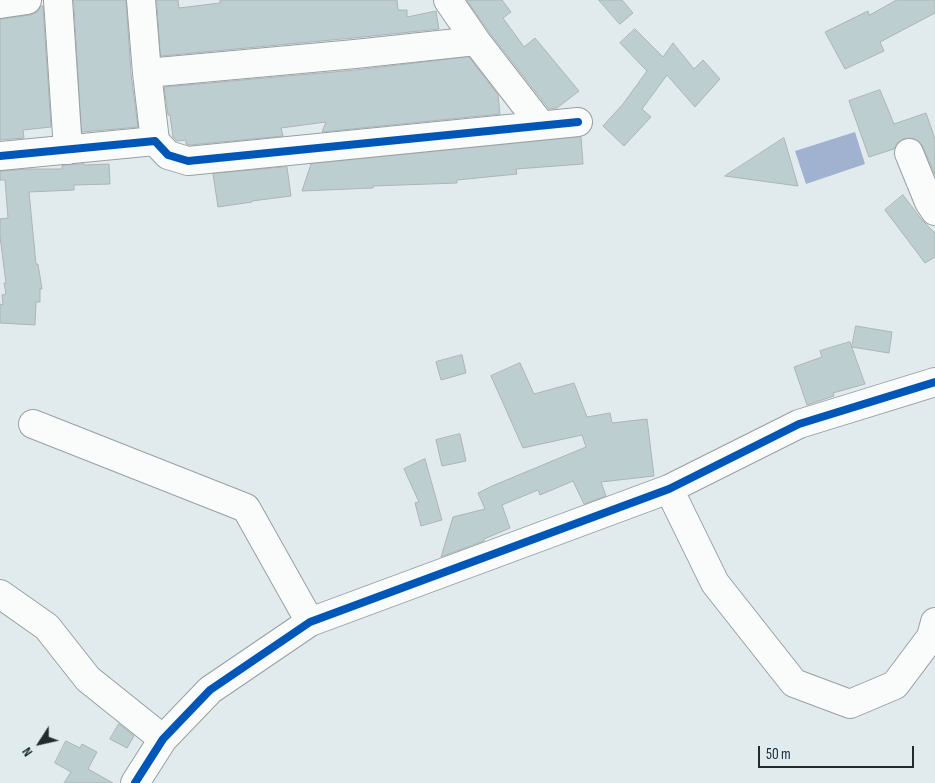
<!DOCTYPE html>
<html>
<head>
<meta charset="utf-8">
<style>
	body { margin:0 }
	#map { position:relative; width:935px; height:783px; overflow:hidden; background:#e1ebee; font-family:"Sofia Sans Condensed",sans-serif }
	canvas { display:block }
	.north { position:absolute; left:15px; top:718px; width:50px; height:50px; -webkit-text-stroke:4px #dbeef4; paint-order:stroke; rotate:235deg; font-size:14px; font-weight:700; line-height:20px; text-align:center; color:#232a2c }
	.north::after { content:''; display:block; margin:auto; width:18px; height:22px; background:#232a2c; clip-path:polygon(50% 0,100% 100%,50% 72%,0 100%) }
	.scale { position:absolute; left:758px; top:746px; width:156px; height:22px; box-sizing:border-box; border:2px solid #232a2c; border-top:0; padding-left:6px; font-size:15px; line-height:18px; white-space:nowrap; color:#232a2c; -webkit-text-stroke:4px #dbeef4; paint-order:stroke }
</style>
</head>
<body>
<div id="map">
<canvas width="935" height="783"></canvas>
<div class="north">N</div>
<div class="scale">50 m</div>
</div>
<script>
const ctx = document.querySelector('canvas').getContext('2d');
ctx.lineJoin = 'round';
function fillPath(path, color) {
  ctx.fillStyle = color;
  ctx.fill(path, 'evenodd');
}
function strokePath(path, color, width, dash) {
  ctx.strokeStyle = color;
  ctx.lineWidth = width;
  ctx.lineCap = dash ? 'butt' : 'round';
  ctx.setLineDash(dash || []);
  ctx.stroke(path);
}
fillPath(new Path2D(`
	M855,132l10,32 -59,20 -11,-33z`), '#a1b2d1');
const building = new Path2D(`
	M74,0h52l5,74 7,53 -56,5z
	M157,0h21l1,8 41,-5v-3h177l1,10h9v7l29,-6 3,18 -86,9 -192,18z
	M467,0h35l9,12 -8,6 21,29 11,-9 44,53 -22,17 -8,1 -60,-77z
	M599,0h23l11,13 -13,11z
	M897,0h38v13l-55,29 4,9 -39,18 -20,-37 43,-21 1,4z
	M41,6h2l8,121 -28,3 1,8 -24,2v-121l30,-4 7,-3z
	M635,29l28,28 10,-14 21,26 9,-9 17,19 -25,28 -28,-32 -25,34 9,8 -27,29 -21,-20 20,-22 24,-33 -27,-28z
	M469,57l29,38 2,19 -178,18 4,-10 -45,6 2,8 -93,9 -4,-1v-4l-9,1 -4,-4 -3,-22h-2l-4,-28 192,-17z
	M880,90l14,34 32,-11 9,26v36l-12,-28 -4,-6 -7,-3 -9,1 -6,4 -3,6 -25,8 -20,-56z
	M581,137l2,27 -67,5 1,5 -60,6v3l-84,3v2l-71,3 9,-27z
	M784,138l14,48 -73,-10z
	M84,164v1l25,-1 1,20 -36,1v5l-45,2 7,72h2l4,25h-2v13h-4l-1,23 -35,-2v-19l3,1 -1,-10 4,-1 -2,-11h2l-6,-47v-17l8,-1 -3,-38h-5v-9l27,-2h35v-3z
	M287,167l4,29 -39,5v1l-34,5 -5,-33z
	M903,195l19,25 13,13v24l-10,6 -40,-53z
	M856,326l36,6 -3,21 -37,-6z
	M850,342l15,42 -32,9 1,3 -27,9 -13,-38 28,-10 -2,-6z
	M462,355l4,18 -25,7 -5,-18z
	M520,363l14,31 40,-11 13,34 23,-4 2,10 35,-4 7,57 -53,6 5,14 -22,8 -11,-23 -33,14 -2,-5 -36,15 8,23 -26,11v2l-43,16 12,-40 32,-8 -7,-16 14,-7 94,-39 -4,-12 -59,13 -32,-72z
	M460,434l6,27 -24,5 -6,-26z
	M425,459l17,61 -21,6 -6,-23 4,-1 -15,-33z
	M119,724l15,12 -7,12 -17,-9z
	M66,741l14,7 2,-4 15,8 -9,17 25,14h-49l7,-11 -16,-9z`);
fillPath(building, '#bdced0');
strokePath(building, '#acb4b5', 1);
const minor = new Path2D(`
	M58,0l10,150
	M141,0l6,73 8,68
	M448,0l28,41 65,84
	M0,4l27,-4
	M147,73l208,-19 121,-13
	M909,153l20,49 6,9
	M0,156l155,-15 13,14 20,6 390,-39
	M33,424l213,84 64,114
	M669,489l46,94 79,100 56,21 45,-19 36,-48 4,-15
	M0,594l47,33 41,52 75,60
	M135,783l28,-44 47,-49 100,-68 359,-133 130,-65 136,-42`);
strokePath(minor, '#98a0a2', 30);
strokePath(minor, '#fafcfc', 28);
strokePath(new Path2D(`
	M0,156l155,-15 13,14 20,6 390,-39
	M135,783l28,-44 47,-49 100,-68 359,-133 130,-65 136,-42`), '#0057b8', 8);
</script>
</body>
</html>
